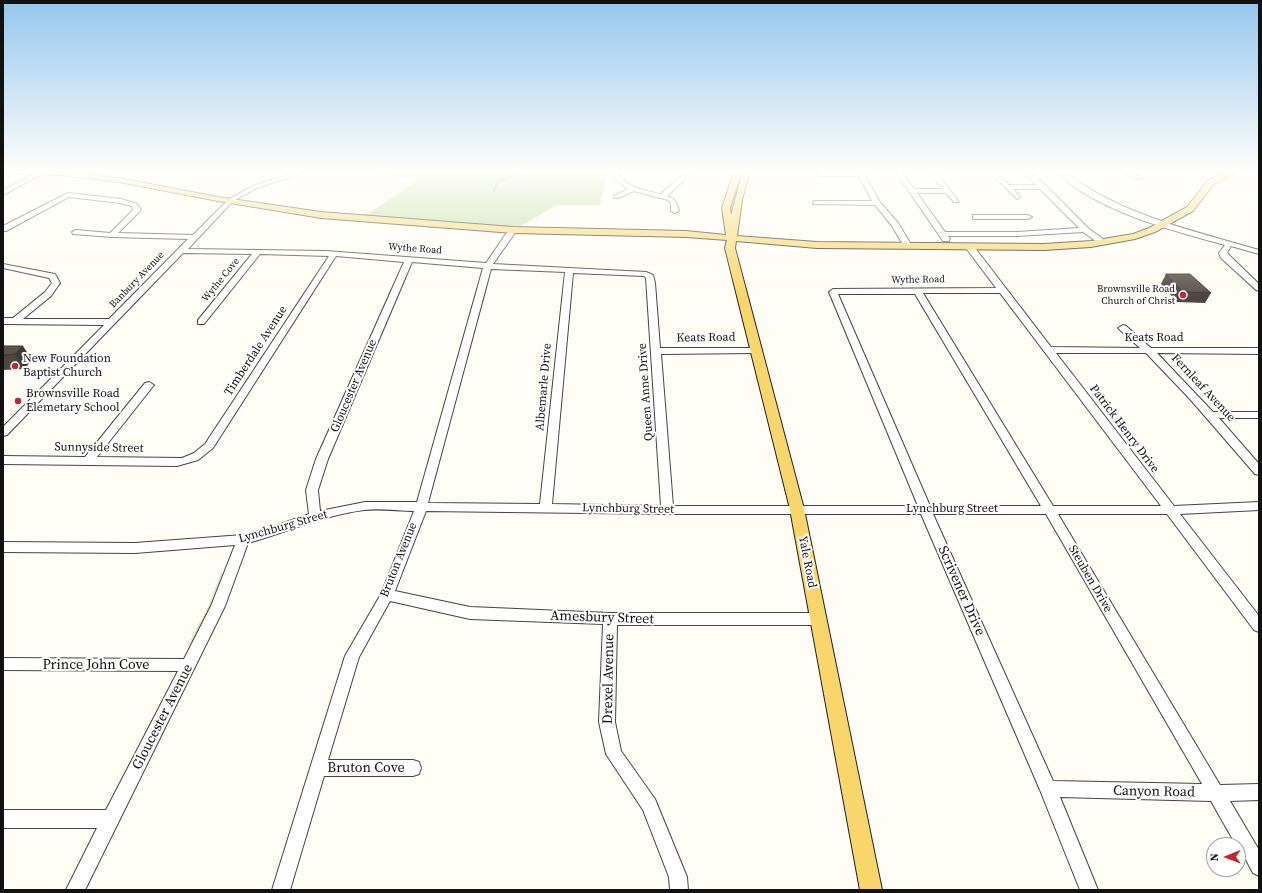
<!DOCTYPE html>
<html>
<head>
<meta charset="utf-8">
<style>
	body { margin:0 }
	#map { position:relative; width:1262px; height:893px; overflow:hidden; background:#fffdf5; font-family:"Source Serif 4",serif }
	canvas { display:block }
	.frame { position:absolute; inset:0; border:4px solid #111; pointer-events:none }
	.north { position:absolute; left:1206px; top:837px; width:40px; height:40px; box-sizing:border-box; background:#fff; border:1px solid #a0a0a0; border-radius:50%; rotate:269deg; font-size:11px; font-weight:700; line-height:16px; text-align:center; color:#111 }
	.north::after { content:''; display:block; margin:auto; width:14px; height:18px; background:#c4262e; clip-path:polygon(50% 0,100% 100%,50% 72%,0 100%) }
</style>
</head>
<body>
<div id="map">
<canvas width="1262" height="893"></canvas>
<div class="frame"></div>
<div class="north">N</div>
</div>
<script>
const ctx = document.querySelector('canvas').getContext('2d');
ctx.lineJoin = 'round';
function fillPath(path, color) {
  ctx.fillStyle = color;
  ctx.fill(path, 'evenodd');
}
function strokePath(path, color, width, dash) {
  ctx.strokeStyle = color;
  ctx.lineWidth = width;
  ctx.lineCap = dash ? 'butt' : 'round';
  ctx.setLineDash(dash || []);
  ctx.stroke(path);
}
function label(font, color, halo, rows, align = 'center') {
  ctx.font = font + ' "Source Serif 4",serif';
  ctx.lineWidth = 4;
  ctx.setLineDash([]);
  ctx.textBaseline = 'middle';
  ctx.strokeStyle = halo;
  ctx.fillStyle = color;
  for (const [text, x, y, turn = 0] of rows) {
    ctx.save();
    ctx.translate(x, y);
    ctx.rotate((+turn || 0) * Math.PI / 180);
    ctx.textAlign = isNaN(turn) ? turn : align;
    if (halo) ctx.strokeText(text, 0, 0);
    ctx.fillText(text, 0, 0);
    ctx.restore();
  }
}
fillPath(new Path2D(`
	M221,573h2l-13,34 -19,37 -4,3 21,-40z`), '#d5ebbd');
fillPath(new Path2D(`
	M360,171h247l-7,34h-43l-43,25 -153,-11 58,-40z`), '#b9dc9c');
strokePath(new Path2D(`
	M493,192l5,-10 26,-11`), '#3f96cf', 1.5);
const minor = new Path2D(`
	M41,171l5,1 -43,23v-5z
	M300,171h8l-51,17 -24,13 -45,48 138,2 160,12 24,-35h3l4,2 -24,34 153,8 7,3 2,8 5,65h99l2,2 -2,2 -3,1 -95,1 12,152h245l-89,-214 4,-3 163,-1 -30,-40v-4h6l79,103 89,1 -20,-18 -2,-2 5,-3 3,1 25,22h108v6l-102,-1 56,59h46v6h-40l40,46v11l-4,-1 -65,-75 -44,-46h-90l118,153 85,-4v8l-79,4 79,102v16l-5,-2 -87,-116h-109l162,271 39,-1v16l-29,1 29,49v26l-6,-3 -15,-28h-2l-25,-44 -151,-4 38,93h-18l-40,-100 -119,-276h-254l-241,-3 -31,80 75,16 140,6h208l5,2 2,4 -2,4 -5,2h-201l-2,97 6,29 34,48 32,78 1,13h-18l-1,-13 -26,-67 -37,-56 -7,-32 4,-98 -133,-5 -80,-18 -31,56 -31,103h85l6,2 2,6 -2,6 -6,2h-89l-34,114h-18l73,-234 36,-62 33,-83c-16,0 -34,-3 -50,-1 -40,5 -77,22 -116,33l-23,63 -140,284h-19l31,-62h-94v-18h103l72,-139 -175,-1v-12l181,1 27,-53 24,-61 -100,8 -132,-1v-10l132,1 108,-8 29,-8 37,-13 -3,-24 10,-31 88,-197 -68,-6 -123,192 -15,12 -21,6 -174,-2v-8l82,1 60,-74 4,-1 5,3 -57,72 85,1 12,-5 11,-9 124,-188 -69,-2 -56,70h-6v-4l54,-66 -69,-1 -176,182 -4,1v-9l101,-102 -101,-1v-6h10l32,-26 7,-9 -3,-5 -46,-10v-4l52,10 5,9 -9,13 -28,23h86l79,-80 -76,-2 -39,-3 -1,-2 4,-2 34,3 23,-23 -1,-4 -12,-3 -51,-6 -63,34h-3v-5l65,-33 53,6 16,5 4,6 -23,23 75,2 36,-36 24,-13zM412,262l71,6 -66,234h-52l-45,9 -2,-21 10,-31zM491,269l74,3 -25,232 -112,-1zM573,273l71,3 2,2 15,228 -109,-2zM923,293h77l161,213h-108zM838,294h77l126,212h-111zM933,514h113l156,270 -149,-3z
	M611,171h6c7,17 27,19 43,23l28,-23h6l-27,25c8,3 10,6 12,15l-4,2 -4,-2v-7l-3,-4 -34,-9 -16,7h-4v-2l14,-7 -14,-10z
	M856,171h6l18,31 18,21 14,23 -1,2h-6l-13,-22 -17,-21 -62,-1v-2l2,-1h57l-13,-25h-40l-3,-2 3,-2z
	M895,171h6l13,18h29l-14,-18h6l23,29v2h-4l-8,-9h-29l28,39h72l62,-4 -39,-39h-27l7,8 -3,2 -21,-21 5,-1 8,8h27l-13,-14h6l17,15 42,42 19,14 -7,2 -17,-12 -66,4h-69l2,3 -1,2h-6z
	M1056,171h7c60,45 125,58 196,79v4l-28,-8 -4,7 32,31v7l-3,-1 -35,-32 -2,-5 6,-8c-51,-14 -133,-35 -169,-74z
	M1120,171h7l15,7 -5,1z
	M973,215h55l4,2 -4,2h-55z`);
const major = new Path2D(`
	M3,171h58l58,7 99,19 103,15 192,15 173,4 40,4 -4,-27 12,-37h8l-12,37 1,7 12,-44h7l-8,29 -5,36 80,6 227,2 47,-3 42,-7 16,-6 38,-21 21,-27 22,-9h9l-25,13 -21,27 -38,21 -20,7 -44,8 -47,3 -227,-2 -81,-7 -1,7 69,261 78,381h-22l-70,-381 -65,-261 2,-8 -41,-3 -173,-4 -192,-15 -103,-17 -99,-19 -58,-7 -57,-2z`);
strokePath(minor, '#444', 2);
strokePath(major, '#222', 2);
fillPath(minor, '#fff');
fillPath(major, '#f9d66b');
fillPath(new Path2D(`
	M1166,274l45,19 -6,10 -28,-1 -16,-18z
	M3,346l29,14 -8,9 -21,1z`), '#4d4742');
fillPath(new Path2D(`
	M23,346l9,14 -8,9 -9,-15z`), '#3f3936');
const building = new Path2D(`
	M1166,274h24l21,19 -28,-1z
	M3,346h20l-8,8 -12,1z`);
fillPath(building, '#5a524d');
strokePath(building, '#3f3936', 1);
const sky = ctx.createLinearGradient(0, 0, 0, 296);
sky.addColorStop(0, '#95c6ee');
sky.addColorStop(0.58, '#fffefa');
sky.addColorStop(1, '#fffefa00');
ctx.fillStyle = sky;
ctx.fillRect(0, 0, 1262, 296);
for (const [x, y, r, color] of [
	[1183,295,4,"#c4262e"],
	[15,366,4,"#c4262e"],
	[18,401,4,"#c4262e"]
]) {
  const dot = new Path2D();
  dot.arc(x, y, r, 0, 2 * Math.PI);
  ctx.fillStyle = color;
  ctx.fill(dot);
  strokePath(dot, '#fff', 1.5);
}
label('10px', '#111', '#fff', [
	["Wythe Road",415,249,4],
	["Banbury Avenue",137,280,-46],
	["Wythe Cove",221,280,-51],
	["Wythe Road",918,280,-1]
]);
label('10px', '#111', '#fff', [
	["Brownsville Road",1175,289],
	["Church of Christ",1175,301]
], 'right');
label('12px', '#111', '#fff', [
	["Keats Road",706,338,-1],
	["Keats Road",1154,338],
	["Timberdale Avenue",256,351,-57],
	["Gloucester Avenue",354,386,-67],
	["Albemarle Drive",544,387,-85],
	["Fernleaf Avenue",1203,388,47],
	["Queen Anne Drive",646,392,-94],
	["Patrick Henry Drive",1124,429,53],
	["Sunnyside Street",99,448,1],
	["Lynchburg Street",628,509,1],
	["Lynchburg Street",952,509],
	["Lynchburg Street",283,527,-16],
	["Bruton Avenue",399,560,-68],
	["Yale Road",807,562,79],
	["Steuben Drive",1090,579,60]
]);
label('12px', '#111', '#fff', [
	["New Foundation",23,359],
	["Baptist Church",23,373],
	["Brownsville Road",26,394],
	["Elemetary School",26,408]
], 'left');
label('14px', '#111', '#fff', [
	["Scrivener Drive",961,591,66],
	["Amesbury Street",602,618,2],
	["Prince John Cove",96,665],
	["Drexel Avenue",609,679,-89],
	["Gloucester Avenue",163,717,-63],
	["Bruton Cove",366,768],
	["Canyon Road",1154,792,1]
]);
</script>
</body>
</html>
